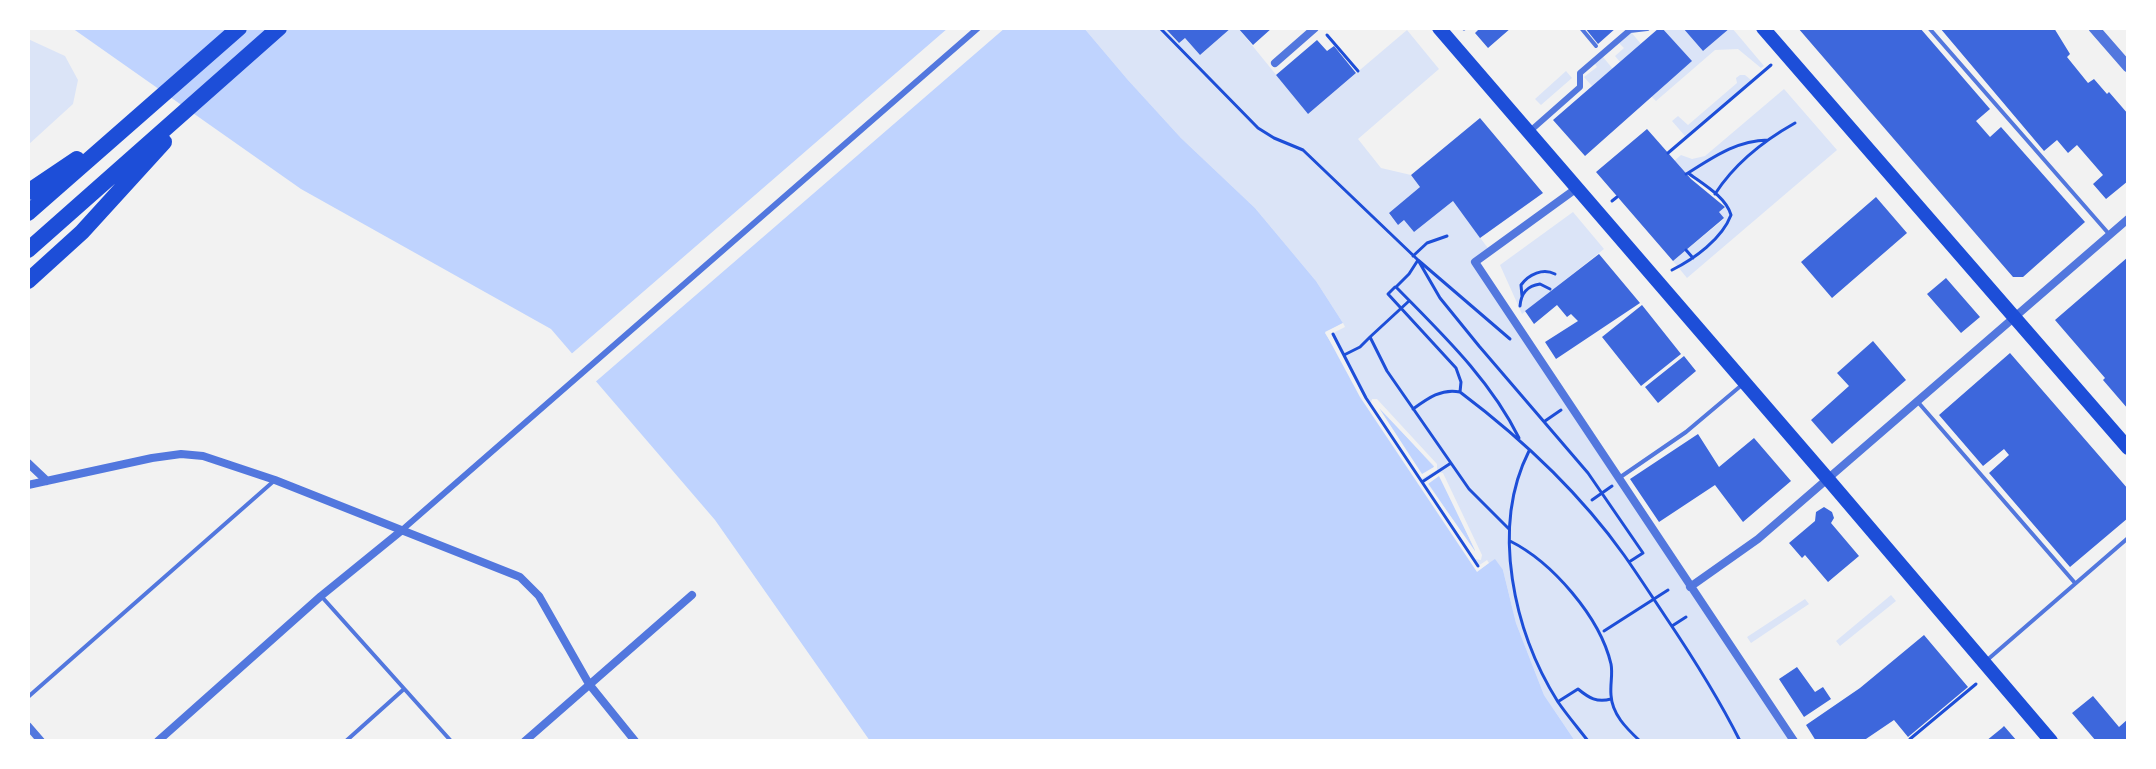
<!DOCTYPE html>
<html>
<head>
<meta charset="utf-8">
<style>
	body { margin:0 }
	#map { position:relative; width:2156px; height:769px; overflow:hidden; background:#f2f2f2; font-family:"Fira Sans",sans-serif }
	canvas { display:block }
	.frame { position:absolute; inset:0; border:30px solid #fff; pointer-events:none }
</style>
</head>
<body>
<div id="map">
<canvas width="2156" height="769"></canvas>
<div class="frame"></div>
</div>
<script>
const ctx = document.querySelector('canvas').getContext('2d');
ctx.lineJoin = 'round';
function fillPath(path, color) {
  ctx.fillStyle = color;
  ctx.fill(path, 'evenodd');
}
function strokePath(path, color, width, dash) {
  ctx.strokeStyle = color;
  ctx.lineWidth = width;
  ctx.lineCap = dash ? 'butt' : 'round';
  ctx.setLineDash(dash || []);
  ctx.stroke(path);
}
fillPath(new Path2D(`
	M1084,28h81l13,15 7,-5 15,17 31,-27h7l70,86 99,-84 32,39 -81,70 23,29 30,7 9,12 -31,27 9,11 6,-5 10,12 39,-31 37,50 -14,11 318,479h-219l-31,-46 -28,-72 -13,-53 -26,2 -152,-240 18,-9 -27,-42 -61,-73 -74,-70 -53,-58z
	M1662,28h70l32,38 -3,2 -23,-19 -23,1 -59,51 -5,-5 40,-35z
	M1631,32l10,12 -21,18 -5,-6 9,-8 -5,-5z
	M28,39l37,17 13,24 -5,24 -45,41z
	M1603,57l10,12 -21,17 -8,-9 13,-10 -2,-3z
	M1566,71l6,7 -31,27 -6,-6z
	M1740,75h5l6,5 -66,56 -13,-15 6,-5 10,9 49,-42 -1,-5z
	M1784,89l53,61 -150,128 -14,-17 51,-42 -5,-7 6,-5 -5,-9 -31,-25 -3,1 -12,-13 7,-6 11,4 13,-3z
	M1573,212l31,37 -82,65 -22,-49z
	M1891,595l5,6 -56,45 -4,-5z
	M1805,599l4,5 -58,39 -4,-6z`), '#dbe4f7');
fillPath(new Path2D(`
	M72,28h1012l44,52 53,58 74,70 61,73 27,42 -18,10 152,238 18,-12 8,11 13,53 28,72 31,46h-705l-155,-221 -164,-191 -250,-140z
	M1375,402l59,65 -12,8z
	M1440,475l38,82 -50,-74z`), '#bfd3fe');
fillPath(new Path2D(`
	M948,28h57l-412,356 -24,-28z
	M1343,323l2,4 -14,7 32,61 115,171 9,-6 2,3 -12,9 -117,-175 -35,-65z
	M1372,399h5l60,65v6l-16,9 -50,-75zM1379,408l55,58v1l-12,7z
	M1438,472l5,1 39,82 -1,5 -6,-1 -51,-76zM1439,476l36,74v1l-47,-67z`), '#f2f2f2');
fillPath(new Path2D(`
	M1165,28h66l-31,27 -15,-17 -6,5z
	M1238,28h34l-19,17z
	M1480,28h31l-23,20 -13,-15z
	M1585,28h31l-18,16z
	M1659,28h3l30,33 -107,95 -32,-36z
	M1683,28h47l-27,23z
	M1798,28h122l70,81 -14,12 14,16 11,-10 84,95 -62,55h-10z
	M1940,28h114l16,26 -3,3 21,26 6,-4 13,15 2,-2 19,22v67l-22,18 -13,-15 10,-9 -26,-30 -9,8 -11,-13 -13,11z
	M1317,40l10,11 7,-5 22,27 -48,41 -32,-39z
	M1480,118l63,75 -63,45 -27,-37 -39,31 -10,-12 -6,5 -9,-12 31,-26 -9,-12z
	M1647,129l44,50 34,28 -6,5 5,6 -51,43 -77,-89z
	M1876,197l31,36 -75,65 -31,-36z
	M1599,254l41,49 -84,56 -11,-17 33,-21 -7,-7 -4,3 -10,-12 -23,19 -9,-13z
	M2128,257v152l-25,-29 2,-2 -50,-58z
	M1946,278l34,39 -19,16 -34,-39z
	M1642,305l39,49 -40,32 -39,-49z
	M1873,341l33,39 -74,64 -21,-24 38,-34 -12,-13z
	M2010,353l118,136v29l-58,49 -81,-94 20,-18 -5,-6 -21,17 -44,-51z
	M1684,356l12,15 -38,32 -13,-16z
	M1698,434l21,33 35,-29 37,43 -48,41 -28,-37 -56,37 -29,-43z
	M1824,507l8,5 2,6 -3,5 28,33 -31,26 -23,-27 -3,3 -13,-15 26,-22 1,-9z
	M1924,635l44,52 -60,50 -14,-17 -31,21h-47l-10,-16 54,-37z
	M1797,667l18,25 8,-5 8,12 -27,18 -25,-38z
	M2093,696l26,31 9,-8v22h-32l-24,-28z
	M2004,726l13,15h-31l16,-13z`), '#3d67dc');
strokePath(new Path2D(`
	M1160,28l98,100 16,10 29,12 115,110 22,38 39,48 109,127 55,80 -14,9
	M1464,29v-1
	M1327,35l31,36
	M1668,153l103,-88
	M1688,173c27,-17 48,-32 80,-33
	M1715,194c20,-31 48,-53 80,-71
	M1612,201l5,-4
	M1686,250l7,8
	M1413,256l14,-13 20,-7
	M1672,270c22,-11 50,-31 59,-55 -5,-18 -28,-31 -43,-42l-2,1
	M1395,287l-7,7 68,74 5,14 -1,10
	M1522,296l-1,-11c8,-11 22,-17 34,-11
	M1409,301l-39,36 17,34 82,118 40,40
	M1520,306c1,-13 7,-20 20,-22l10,5
	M1333,334l33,64 56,84
	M1510,339l-92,-79 -9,14 -13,13c45,46 94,92 123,151
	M1344,355l16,-8 10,-10
	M1413,409c15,-11 29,-21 47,-17 61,46 119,100 164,163 14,20 27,40 41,61 27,40 53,81 75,125
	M1545,421l16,-11
	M1529,451c-39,77 -15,181 29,251 9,13 20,26 30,39
	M1451,463l-29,19 56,84
	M1592,500l20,-14
	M1510,541c42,21 90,76 101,123 2,10 -1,20 0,31 1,19 15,33 29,46
	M1672,626l14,-9
	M1604,631l64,-41
	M1559,701l19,-12c11,9 19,14 33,10
	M1910,739l66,-55`), '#1d4ed8', 3);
strokePath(new Path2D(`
	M1581,28l15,18
	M1929,28l180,206
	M1917,401l158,182
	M1619,478l67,-46 57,-48
	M322,597l129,144
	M1986,661l142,-123
	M28,697l247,-217
	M346,741l58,-52`), '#5277de', 4);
strokePath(new Path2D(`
	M1529,132l51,-45v-14l50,-43 17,-2
	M402,530l576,-502`), '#5277de', 6);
strokePath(new Path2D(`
	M1275,63l40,-35
	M1577,188l-102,74 319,479
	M28,463l19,18
	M28,485l124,-27 29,-4 22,2 72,24 245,97 19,19 50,88 46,57
	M1690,587l68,-48 370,-320
	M28,726l13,15
	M158,741l163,-145 80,-65
	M525,741l167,-146`), '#5277de', 8);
strokePath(new Path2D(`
	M2094,28l34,39`), '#5277de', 11);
strokePath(new Path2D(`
	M1439,28l388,450 224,263
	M1763,28l365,420`), '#1d4ed8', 14);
strokePath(new Path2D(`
	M28,192l49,-33
	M28,213l211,-185
	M28,250l251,-222
	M28,281l54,-49 82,-90`), '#1d4ed8', 16);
</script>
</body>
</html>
